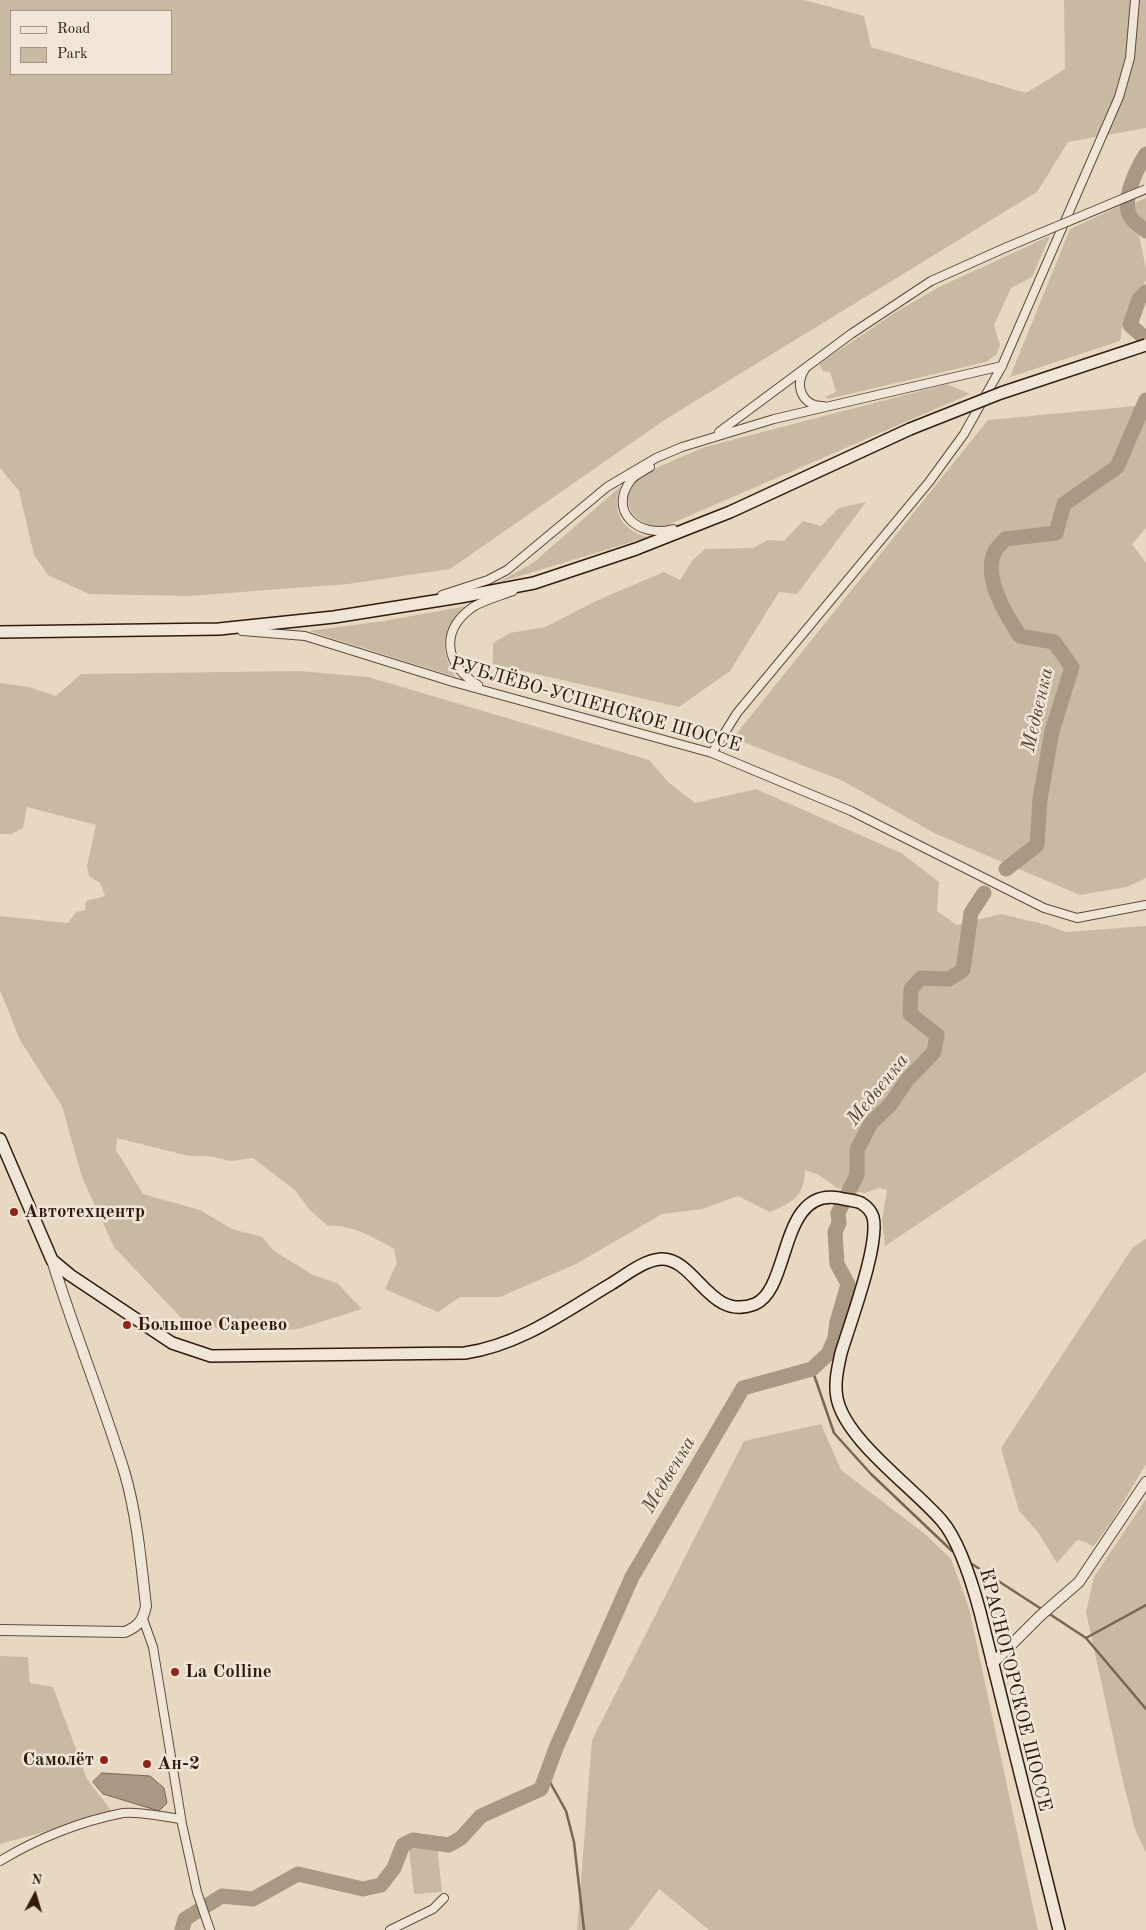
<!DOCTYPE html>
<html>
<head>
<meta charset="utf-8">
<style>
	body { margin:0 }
	#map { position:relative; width:1146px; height:1930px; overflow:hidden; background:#e7d9c1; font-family:"Old Standard TT",serif }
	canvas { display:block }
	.legend { position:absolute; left:10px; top:10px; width:162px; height:65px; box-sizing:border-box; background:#efe6d7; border:1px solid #a39485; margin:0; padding:6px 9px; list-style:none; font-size:15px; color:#321a0b }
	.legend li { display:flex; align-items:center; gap:10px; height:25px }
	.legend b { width:25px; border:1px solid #a39485 }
	.north { position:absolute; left:10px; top:1870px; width:50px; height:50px; -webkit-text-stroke:4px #efe6d7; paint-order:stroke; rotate:6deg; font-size:14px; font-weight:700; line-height:20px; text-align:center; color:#321a0b }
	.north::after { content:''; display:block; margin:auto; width:18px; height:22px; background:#321a0b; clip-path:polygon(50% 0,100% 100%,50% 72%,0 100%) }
</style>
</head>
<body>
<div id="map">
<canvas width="1146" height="1930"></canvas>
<ul class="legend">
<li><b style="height:6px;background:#efe6d7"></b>Road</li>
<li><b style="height:14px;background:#c8b9a2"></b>Park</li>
</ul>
<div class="north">N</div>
</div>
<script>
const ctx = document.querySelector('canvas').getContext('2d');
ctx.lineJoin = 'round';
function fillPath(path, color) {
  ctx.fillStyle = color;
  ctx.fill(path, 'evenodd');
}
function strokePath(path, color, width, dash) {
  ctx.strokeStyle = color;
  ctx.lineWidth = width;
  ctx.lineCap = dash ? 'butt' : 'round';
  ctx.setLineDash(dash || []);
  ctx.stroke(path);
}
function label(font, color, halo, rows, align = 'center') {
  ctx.font = font + ' "Old Standard TT",serif';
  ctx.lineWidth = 5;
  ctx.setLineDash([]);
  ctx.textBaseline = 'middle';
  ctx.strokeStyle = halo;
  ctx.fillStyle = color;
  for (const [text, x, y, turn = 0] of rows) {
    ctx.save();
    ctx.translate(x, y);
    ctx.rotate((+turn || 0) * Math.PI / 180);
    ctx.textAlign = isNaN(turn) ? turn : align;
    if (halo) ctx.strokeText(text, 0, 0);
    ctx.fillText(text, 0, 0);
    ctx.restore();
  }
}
fillPath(new Path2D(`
	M0,0h804l60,16 7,31 155,46 39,-24 -1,-69h82v128l-78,14 -31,50 -371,227 -216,150 -102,15 -159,12 -100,-2 -41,-19 -14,-20 -15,-64 -19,-23zM11,11h160v63h-160z
	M1146,198v26l-11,-10 -1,-11z
	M1122,205l4,14 13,16 7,34v11l-23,42 -3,19 -110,36 60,-148z
	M1050,236l-18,41 -21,11 -17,37 6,20 -3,9 -11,8 -158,37 -3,-2 11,-5 -6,-20 -7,-1 -4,-7 77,-52 43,-25z
	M947,384l23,10 -302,131c-25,8 -54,-20 -33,-43 13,-13 52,-27 70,-35z
	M1146,405v123l-14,16 14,19v315l-19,9 -47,8 -146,-62 -91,-52 -110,-43 255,-318z
	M620,487c-9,24 2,44 28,50l-151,46 36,-20z
	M866,502l-69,92 -18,-2 -49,79 -51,36 -186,-43v-21l17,-10 35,-6 53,-27 66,-28 16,8 12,-19 13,-12 48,-1 15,-8 16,1 19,-20 18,5 18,-18z
	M467,606c-26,20 -29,44 -11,71l-147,-46 75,-10z
	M299,671l69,6 281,83 19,22 27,21 61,-14 145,64 38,29 -2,29 20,14 44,-11 46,11 19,7 80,-6v146l-261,174 -3,-26 5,-30 -8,-2 -14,5 -28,-5 -18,-13 -14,-5c-1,27 -12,32 -35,42l-32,-16 -36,13 -40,5 -86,50 -76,33h-40l-22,15 -53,-23 12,-26 -3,-14c-19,-11 -43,-25 -66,-23l-19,-17 -14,-19 -42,-32 -22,3 -22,-5h-20l-72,-18 -1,12 27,44 57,16 32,19 30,8 12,14 39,24 24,8 25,26 -64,20 -56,3 -56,-9 -72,-76 -32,-70 -20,-71 -42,-66 -20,-50v-74l68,7 8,-11 9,-2 1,-9 19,-5 -5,-13 -11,-7 -2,-10 9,-41 -69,-18 -4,21 -12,6h-11v-151l29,4 27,9 25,-22z
	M1146,1239v225l-34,57 -19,26 -7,-5 -9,-2 -20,23 -19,-31 -19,-21 -18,-63 132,-201z
	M821,1424l20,46 84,64 26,25 18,49 69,322h-329l-50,-41 -30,41h-52l15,-190 152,-299z
	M1146,1499v354l-11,-24 -14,-56 -35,-161 8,-35z
	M0,1656l28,1 2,26 23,4 34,92 26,34 -113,31z
	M437,1846l5,46 -28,2 -5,-45z`), '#c8b9a2');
const water = new Path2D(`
	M102,1773l48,3 14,12 3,15 -8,8 -56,-17 -10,-12z`);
fillPath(water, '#a99883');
strokePath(water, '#796653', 1);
strokePath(new Path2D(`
	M812,1369l22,64 37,41 81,77
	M972,1564l71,46
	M1048,1613l38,25 60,71
	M1086,1638l60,-33
	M546,1775l20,36 8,31 10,88`), '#796653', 2.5);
strokePath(new Path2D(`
	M1146,154c-9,14 -26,48 -15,64 3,5 11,9 15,13
	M1146,292l-7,7 -9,26 16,14
	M1006,869l31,-24 3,-46 12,-68 20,-64 -18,-25 -34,-6c-14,-21 -38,-59 -25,-85 2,-4 7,-8 10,-12l51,-6 8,-29 53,-37 29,-67
	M182,1930l3,-11 37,-23 31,3 45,-25 65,15 18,-4 13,-17 9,-23 10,-5 36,5 12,-7 20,-22 60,-27 15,-41 76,-171 111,-189 69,-19 16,-15 7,-16 2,-16 11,-38 -11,-20 -2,-32 4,-9 -1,-10 19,-38v-25l14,-27 19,-18 17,-25 27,-28 3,-17 -27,-21 1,-25 10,-11 28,1 14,-9 8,-57 13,-20`), '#a99883', 15);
const minor = new Path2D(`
	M805,369c-11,17 -3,37 18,37
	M719,432l132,-98 80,-53 76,-34
	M650,467c-6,4 -14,7 -19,13 -24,31 8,59 42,49
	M442,595l46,-15 19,-10 100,-83 49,-29 26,-11 92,-28 228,-53
	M242,631l63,5 148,46 259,71 139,58 193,97 33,10 69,-13
	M478,685c-33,-20 -39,-54 -5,-78 11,-7 27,-11 40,-16
	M712,753l25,-40 192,-231 35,-48 38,-68 117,-269 11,-39 5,-58
	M143,1619l10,28 29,177 15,68 13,38
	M0,1861c36,-22 81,-40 123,-48 15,-2 42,4 58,6
	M390,1930l43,-21 11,-11`);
const tertiary = new Path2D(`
	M0,1630l125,2c14,-6 18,-12 21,-26 -5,-44 -9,-90 -21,-132 -22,-72 -51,-142 -73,-214
	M992,1664l48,-48 39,-34 67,-100`);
const secondary = new Path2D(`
	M0,632l219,-3 115,-12 126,-20 74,-14 102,-34 94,-37 180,-83
	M0,1139l52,121 18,15 102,68 39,13 254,-3c55,-8 99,-41 146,-69 15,-9 33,-24 50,-25 35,-1 48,63 94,45 36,-15 24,-117 84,-106 7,2 15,2 22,5 5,3 10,8 12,14 7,27 -23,106 -32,136 -3,14 -7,30 -4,45 8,42 77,90 105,123 18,21 31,65 38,91l79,318`);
strokePath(minor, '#5f4a38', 10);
strokePath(tertiary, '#5f4a38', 12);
strokePath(secondary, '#321a0b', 14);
strokePath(minor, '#efe6d7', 8);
strokePath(tertiary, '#efe6d7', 10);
strokePath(secondary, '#efe6d7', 11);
const minorBridge = new Path2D(`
	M1007,247l139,-58`);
const secondaryBridge = new Path2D(`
	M910,429l91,-36 145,-48`);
strokePath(minorBridge, '#5f4a38', 10, []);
strokePath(secondaryBridge, '#321a0b', 14, []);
strokePath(minorBridge, '#efe6d7', 8);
strokePath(secondaryBridge, '#efe6d7', 11);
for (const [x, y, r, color] of [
	[14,1212,5,"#8f2418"],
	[127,1325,5,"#8f2418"],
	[175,1672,5,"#8f2418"],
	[104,1760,5,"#8f2418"],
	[147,1764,5,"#8f2418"]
]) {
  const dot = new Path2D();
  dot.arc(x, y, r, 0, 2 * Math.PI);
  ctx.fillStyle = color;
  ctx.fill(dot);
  strokePath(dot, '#efe6d7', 2);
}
label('19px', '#321a0b', '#efe6d7', [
	["РУБЛЁВО-УСПЕНСКОЕ ШОССЕ",596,705,16],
	["КРАСНОГОРСКОЕ ШОССЕ",1015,1690,76]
]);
label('bold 19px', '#321a0b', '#efe6d7', [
	["Автотехцентр",24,1212],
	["Большое Сареево",137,1325],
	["La Colline",185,1672],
	["Самолёт",94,1760,"right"],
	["Ан-2",157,1764]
], 'left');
label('italic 20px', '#5c4635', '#efe6d7', [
	["Медвенка",1038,710,-77],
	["Медвенка",878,1090,-51],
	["Медвенка",669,1475,-59]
]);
</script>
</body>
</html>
